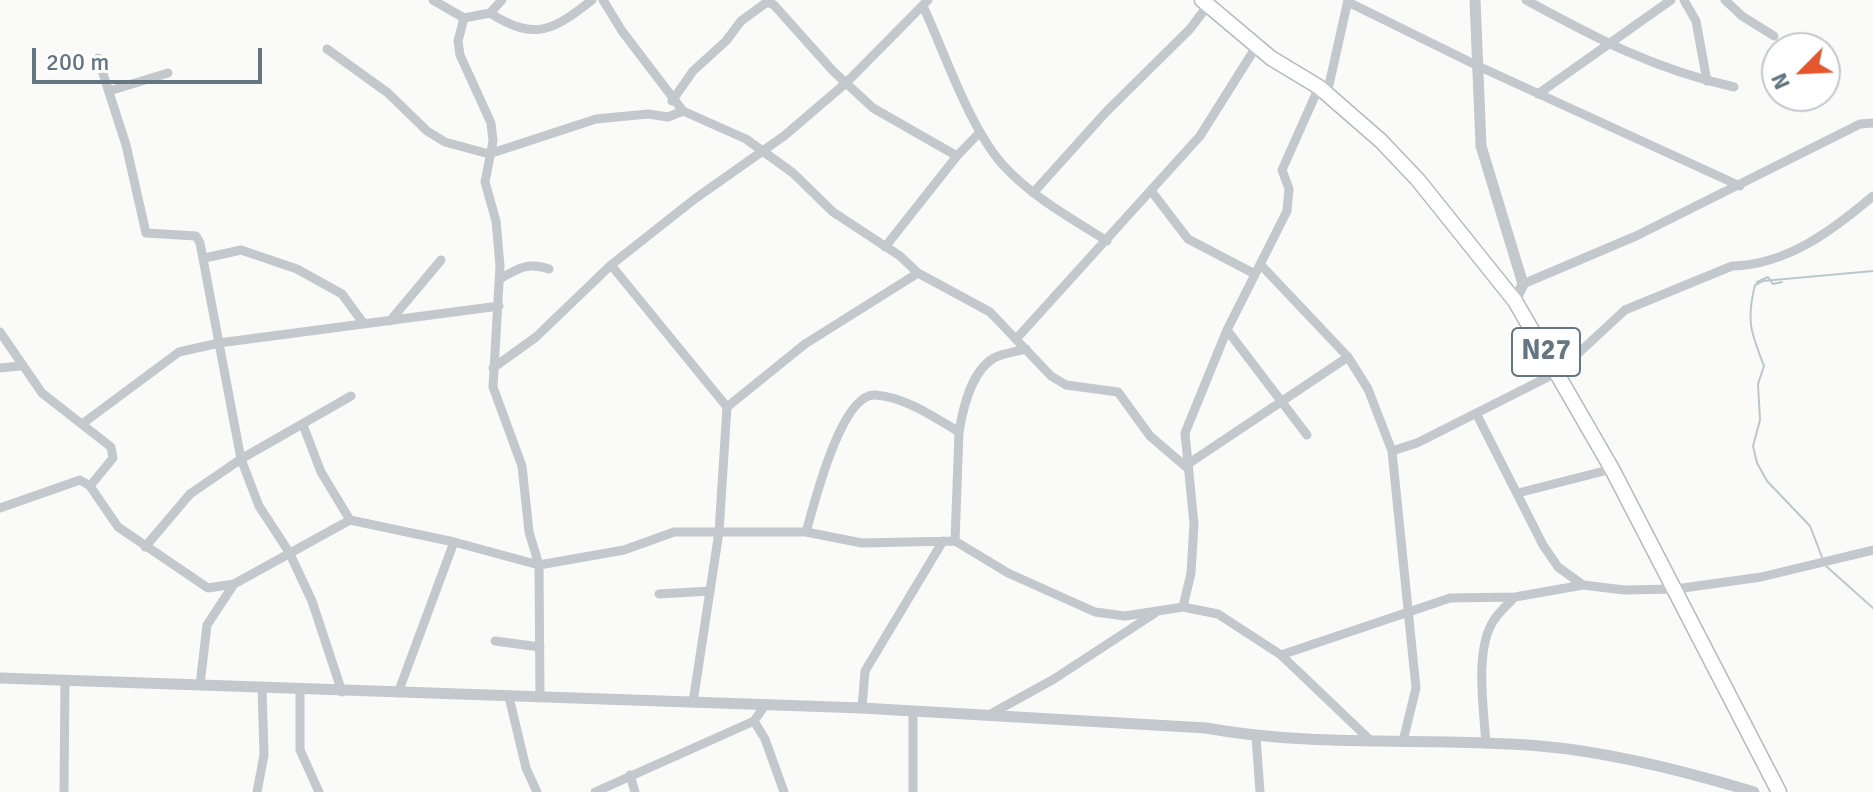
<!DOCTYPE html>
<html>
<head>
<meta charset="utf-8">
<style>
	body { margin:0 }
	#map { position:relative; width:1873px; height:792px; overflow:hidden; background:#fafaf8; font-family:Signika,sans-serif }
	canvas { display:block }
	.north { position:absolute; left:1761px; top:32px; width:80px; height:80px; box-sizing:border-box; background:#fff; border:2px solid #c1c8cd; border-radius:50%; rotate:246deg; font-size:22px; font-weight:700; line-height:32px; text-align:center; color:#657683 }
	.north::after { content:''; display:block; margin:auto; width:28px; height:36px; background:#e4572e; clip-path:polygon(50% 0,100% 100%,50% 72%,0 100%) }
	.scale { position:absolute; left:32px; top:48px; width:230px; height:36px; box-sizing:border-box; border:4px solid #657683; border-top:0; padding-left:10px; font-size:24px; line-height:28px; white-space:nowrap; color:#657683; -webkit-text-stroke:6px #fff; paint-order:stroke }
</style>
</head>
<body>
<div id="map">
<canvas width="1873" height="792"></canvas>
<div class="north">N</div>
<div class="scale">200 m</div>
</div>
<script>
const ctx = document.querySelector('canvas').getContext('2d');
ctx.lineJoin = 'round';
function strokePath(path, color, width, dash) {
  ctx.strokeStyle = color;
  ctx.lineWidth = width;
  ctx.lineCap = dash ? 'butt' : 'round';
  ctx.setLineDash(dash || []);
  ctx.stroke(path);
}
function label(font, color, halo, rows, align = 'center') {
  ctx.font = font + ' Signika,sans-serif';
  ctx.lineWidth = 8;
  ctx.setLineDash([]);
  ctx.textBaseline = 'middle';
  ctx.strokeStyle = halo;
  ctx.fillStyle = color;
  for (const [text, x, y, turn = 0] of rows) {
    ctx.save();
    ctx.translate(x, y);
    ctx.rotate((+turn || 0) * Math.PI / 180);
    ctx.textAlign = isNaN(turn) ? turn : align;
    if (halo) ctx.strokeText(text, 0, 0);
    ctx.fillText(text, 0, 0);
    ctx.restore();
  }
}
strokePath(new Path2D(`
	M1757,282l11,-5 5,7 9,-2
	M1822,557l-12,-31 -43,-45 -10,-18 -4,-17 7,-26 -2,-36 6,-18c-13,-33 -18,-45 -9,-81l8,-4 110,-10
	M1826,566l47,42`), '#bbc7cb', 2);
const primary = new Path2D(`
	M1202,0l69,58 48,29 62,54 37,39 97,121 97,168 167,323`);
strokePath(primary, '#b5babe', 17);
strokePath(new Path2D(`
	M433,0l31,18 26,-5 12,-13
	M603,0l19,31 61,80 63,28 47,34 40,39 67,44 18,17 72,39 61,64 15,9 52,7 32,44 35,30 163,-109
	M1526,0c72,39 127,69 208,87
	M1684,0l12,21 11,60
	M1725,0l17,16 32,20
	M1348,2l130,64 262,120
	M923,6c21,45 47,123 80,159 29,32 68,53 104,76
	M490,13c45,29 64,17 102,-13
	M464,18l-6,23 2,14 31,68 2,18 -8,41 11,39 4,45 -7,121 29,79 7,66 10,33 1,132
	M327,49l61,44 39,38 18,11 44,12 107,-35 52,-5 20,3 15,-6
	M98,58l28,87 20,88 50,3 4,7 41,216 18,47 30,46 23,49 30,91
	M109,91l59,-18
	M1327,94l21,-94
	M1538,94l133,-94
	M672,101l21,-30 33,-30 15,-20 26,-19 7,3 59,66 40,37 84,48
	M1152,192l36,47 67,35
	M1033,193l73,-81 84,-83 18,-24
	M885,247l72,-91 23,-24
	M205,258l36,-8 56,19 45,25 22,30
	M1260,264l88,93 20,32 24,62 24,237 -13,53
	M611,265l116,142 -8,125 -26,170
	M500,279c18,-11 28,-17 49,-10
	M1523,284l113,-48 224,-112 13,-1
	M390,321l51,-61
	M1227,330l80,105
	M0,332l42,61 69,54 2,11 -23,28
	M1017,338l183,-202 56,-89
	M0,368l20,-2
	M493,368l43,-31 75,-72 85,-67 88,-62 62,-53 82,-83
	M727,407l78,-63 113,-71
	M1476,413l67,132 15,22 25,18
	M82,424l97,-72 40,-9 280,-37
	M303,425l18,47 29,48
	M959,432c4,-24 12,-61 35,-74 9,-5 22,-6 32,-9
	M1392,451l25,-8 141,-71 67,-62 107,-44c55,-1 101,-36 141,-70
	M1518,493l94,-24
	M0,508l80,-28 10,6 28,41 90,61 26,-4 116,-64 104,22 85,23 85,-15 50,-18h132l56,11 93,-2 53,32 87,39 30,4 58,-9 35,7 63,41 89,85
	M806,532c8,-27 35,-139 69,-137 30,2 59,22 84,37l-4,109
	M145,547l45,-53 51,-35 110,-63
	M659,594l51,-3
	M1183,607l8,-34 3,-49 -9,-91 42,-103 60,-119 2,-22 -7,-19 37,-83
	M495,641l45,6
	M1281,655l169,-57 65,-1 68,-12 41,5 52,-1 85,-12 112,-27
	M200,685l7,-60 27,-41
	M300,690v60l19,42
	M398,693l56,-151
	M509,697l17,71 11,24
	M862,708l3,-37 78,-130
	M913,711v81
	M987,716l67,-37 101,-66
	M754,721l11,18 19,53
	M1256,737l4,55
	M1486,744c-2,-33 -12,-95 8,-124 5,-8 14,-16 21,-23
	M630,775l5,17
	M64,792l1,-111
	M257,792l7,-37 -2,-68
	M595,792l159,-71 12,-17`), '#c3c8cc', 9);
strokePath(new Path2D(`
	M1475,0l6,146 42,138 -8,17
	M0,678l862,30 344,20c109,20 223,9 334,18 71,6 145,25 214,46`), '#c3c8cc', 11);
strokePath(primary, '#fff', 14);
for (const [x, y, w] of [
	[1546,352,68]
]) {
  const box = new Path2D();
  box.roundRect(x - w / 2, y - 24, w, 48, 6);
  ctx.fillStyle = '#fff';
  ctx.fill(box);
  strokePath(box, '#657683', 2);
}
label('bold 28px', '#657683', null, [
	["N27",1546,352]
]);
</script>
</body>
</html>
